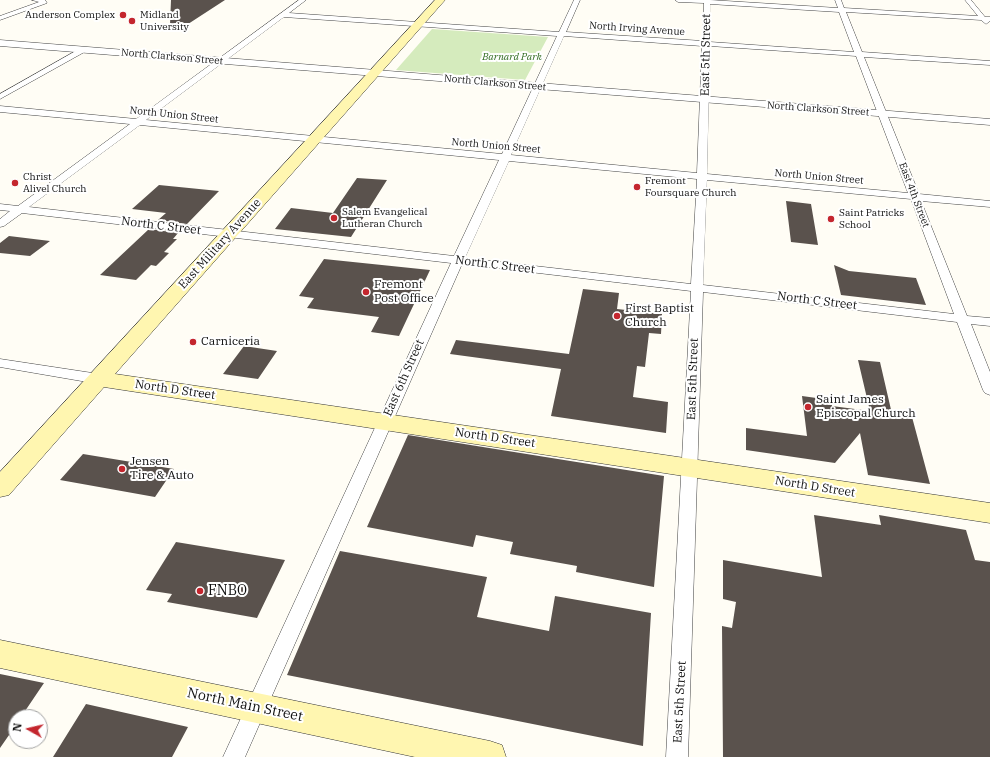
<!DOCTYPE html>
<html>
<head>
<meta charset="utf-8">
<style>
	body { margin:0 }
	#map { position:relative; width:990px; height:757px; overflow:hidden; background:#fffdf5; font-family:"IBM Plex Serif",serif }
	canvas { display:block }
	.north { position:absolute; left:8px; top:709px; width:40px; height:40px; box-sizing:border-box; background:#fff; border:1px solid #a0a0a0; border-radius:50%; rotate:278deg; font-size:11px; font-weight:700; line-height:16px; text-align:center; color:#111 }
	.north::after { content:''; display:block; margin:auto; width:14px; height:18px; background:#c4262e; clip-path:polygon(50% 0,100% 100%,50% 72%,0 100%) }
</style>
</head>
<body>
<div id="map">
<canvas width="990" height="757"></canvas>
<div class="north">N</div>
</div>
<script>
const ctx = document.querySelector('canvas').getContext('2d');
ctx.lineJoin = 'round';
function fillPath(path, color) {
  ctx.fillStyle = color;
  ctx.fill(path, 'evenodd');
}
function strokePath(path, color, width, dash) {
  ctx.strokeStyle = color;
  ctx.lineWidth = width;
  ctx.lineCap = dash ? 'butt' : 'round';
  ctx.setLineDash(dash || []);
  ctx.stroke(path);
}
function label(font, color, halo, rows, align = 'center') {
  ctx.font = font + ' "IBM Plex Serif",serif';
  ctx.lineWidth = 4;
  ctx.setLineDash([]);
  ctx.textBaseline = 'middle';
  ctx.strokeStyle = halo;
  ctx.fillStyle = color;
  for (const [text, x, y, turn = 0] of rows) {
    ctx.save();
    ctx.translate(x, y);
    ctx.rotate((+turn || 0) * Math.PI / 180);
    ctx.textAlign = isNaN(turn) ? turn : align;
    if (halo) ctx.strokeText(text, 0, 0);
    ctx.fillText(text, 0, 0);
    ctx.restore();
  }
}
fillPath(new Path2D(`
	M432,29l116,8 -23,43 -129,-10z`), '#d5ebbd');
fillPath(new Path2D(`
	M171,0h54l-40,26 -15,-1z
	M357,178l30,2 -36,57 -76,-8 16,-21 42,5z
	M159,185l60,6 -32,33 -29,-4 8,-7 -34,-4z
	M786,201l25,3 7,41 -27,-3z
	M149,229l29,4 -5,6h4l-13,13 5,1 -13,13 -5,-1 -15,15 -36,-5z
	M9,236l41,5 -20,15 -30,-3v-10z
	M324,259l106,11 -31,66 -28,-4 8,-15 -72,-9 7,-10 -15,-2z
	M834,265l15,6 67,7 10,27 -85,-10z
	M583,289l36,4 -2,16 45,5 -1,20 -12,-1 -4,34 -8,-1 -4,31 35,5 -2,31 -115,-17 10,-47 -111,-15 6,-14 113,14z
	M244,346l33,5 -19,28 -35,-5z
	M858,360l22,2 12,52 20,3 18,67 -62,-9 -8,-42 -25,30 -89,-13v-22l61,8 -5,-40 29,4 1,6 38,5z
	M408,435l256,41 -10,111 -78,-15 1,-6 -67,-12 3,-12 -37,-7 -3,12 -106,-20z
	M83,454l91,15 -19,28 -95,-17z
	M814,515l67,10 -2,-10 87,15 9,30 15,2v195h-267l-1,-131 10,2 4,-26 -13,-3v-39l99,17z
	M176,542l109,18 -28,58 -90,-16 5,-8 -26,-4z
	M340,551l147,26 -10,40 72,14 6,-35 96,17 -8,133 -356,-71z
	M0,674l44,9 -23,34h-5v8l-16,23z
	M86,704l102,23 -16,30h-119z`), '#5a524d');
const minor = new Path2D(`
	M32,0h13l2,3 -47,17v-4l39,-14z
	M299,0h7l-17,13 270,19 15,-32h6l-14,32 137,9 1,-38 -26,-1 -3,-2h35l128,8 -3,-8h6l3,8 134,8 -13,-16h6l14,17h5v4l-4,3 -5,-4 -135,-8 16,40 128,9v4l-126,-8 55,137 71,7v6l-69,-6 46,115 23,2v8l-19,-2 19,48v23l-5,-2 -2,-3 -26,-68 -254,-30 -15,465h-22l25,-466 -229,-27 -217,493h-22l228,-494 -429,-50 -18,13 -4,1v-8l10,-8 -10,-1v-6l18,2 112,-82 -130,-12v-6l136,13zM710,4l129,8 15,40 -144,-10zM284,17l273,19 -55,118 -356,-34zM564,36l138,10 -5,127 -186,-18zM710,46l146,10 52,137 -201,-19zM140,125l359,35 -45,96 -425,-49zM509,161l188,18 -6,105 -226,-26zM707,180l204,19 43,115 -251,-29z
	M81,48h3l4,2 -88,49v-5z
	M0,359l99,15 5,2 2,3 -2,3 -5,2 -99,-17z`);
const tertiary = new Path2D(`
	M0,40l990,79v6l-990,-79z`);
const secondary = new Path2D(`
	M435,0h10l-330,374 875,129v20l-886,-136 -95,108 -9,2v-25z
	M0,640l490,101 12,4 4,12h-91l-415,-89z`);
strokePath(minor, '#444', 1);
strokePath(tertiary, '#444', 1);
strokePath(secondary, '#333', 1);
fillPath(minor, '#fff');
fillPath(tertiary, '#fff');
fillPath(secondary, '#fff6b0');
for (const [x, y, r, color] of [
	[123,15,4,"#c4262e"],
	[132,21,4,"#c4262e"],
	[15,183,4,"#c4262e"],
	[637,187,4,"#c4262e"],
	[334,218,4,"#c4262e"],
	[831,219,4,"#c4262e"],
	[366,292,4,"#c4262e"],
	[617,316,4,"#c4262e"],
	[193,342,4,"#c4262e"],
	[808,407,4,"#c4262e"],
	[122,469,4,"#c4262e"],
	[200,591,4,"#c4262e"]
]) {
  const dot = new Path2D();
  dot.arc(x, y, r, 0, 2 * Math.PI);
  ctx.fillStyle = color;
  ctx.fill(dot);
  strokePath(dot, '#fff', 1.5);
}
label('10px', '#111', '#fff', [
	["Anderson Complex",115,15,"right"],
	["Midland",140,15],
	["University",140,27],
	["Christ",23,177],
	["Alivel Church",23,189],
	["Fremont",645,181],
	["Foursquare Church",645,193],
	["Salem Evangelical",342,212],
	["Lutheran Church",342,224],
	["Saint Patricks",839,213],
	["School",839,225]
], 'left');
label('10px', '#111', '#fff', [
	["North Irving Avenue",637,29,4],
	["North Clarkson Street",172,57,5],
	["North Clarkson Street",495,83,5],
	["North Clarkson Street",818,109,4],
	["North Union Street",174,115,6],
	["North Union Street",496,146,5],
	["North Union Street",819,177,5],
	["East 4th Street",914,195,69]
]);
label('italic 10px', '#2f6b1f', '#fff', [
	["Barnard Park",512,57]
]);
label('12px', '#111', '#fff', [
	["East 5th Street",706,55,-89],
	["North C Street",161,226,7],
	["East Military Avenue",220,244,-48],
	["North C Street",495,265,7],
	["North C Street",817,301,7],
	["East 6th Street",404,378,-66],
	["East 5th Street",693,379,-88],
	["North D Street",175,390,8],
	["North D Street",495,438,8],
	["North D Street",815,487,9],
	["East 5th Street",680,702,-87]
]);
label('12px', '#111', '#fff', [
	["Fremont",374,285],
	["Post Office",374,299],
	["First Baptist",625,309],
	["Church",625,323],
	["Carniceria",201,342],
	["Saint James",816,400],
	["Episcopal Church",816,414],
	["Jensen",130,462],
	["Tire & Auto",130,476]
], 'left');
label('14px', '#111', '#fff', [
	["FNBO",208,591]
], 'left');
label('14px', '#111', '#fff', [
	["North Main Street",245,705,12]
]);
</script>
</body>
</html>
